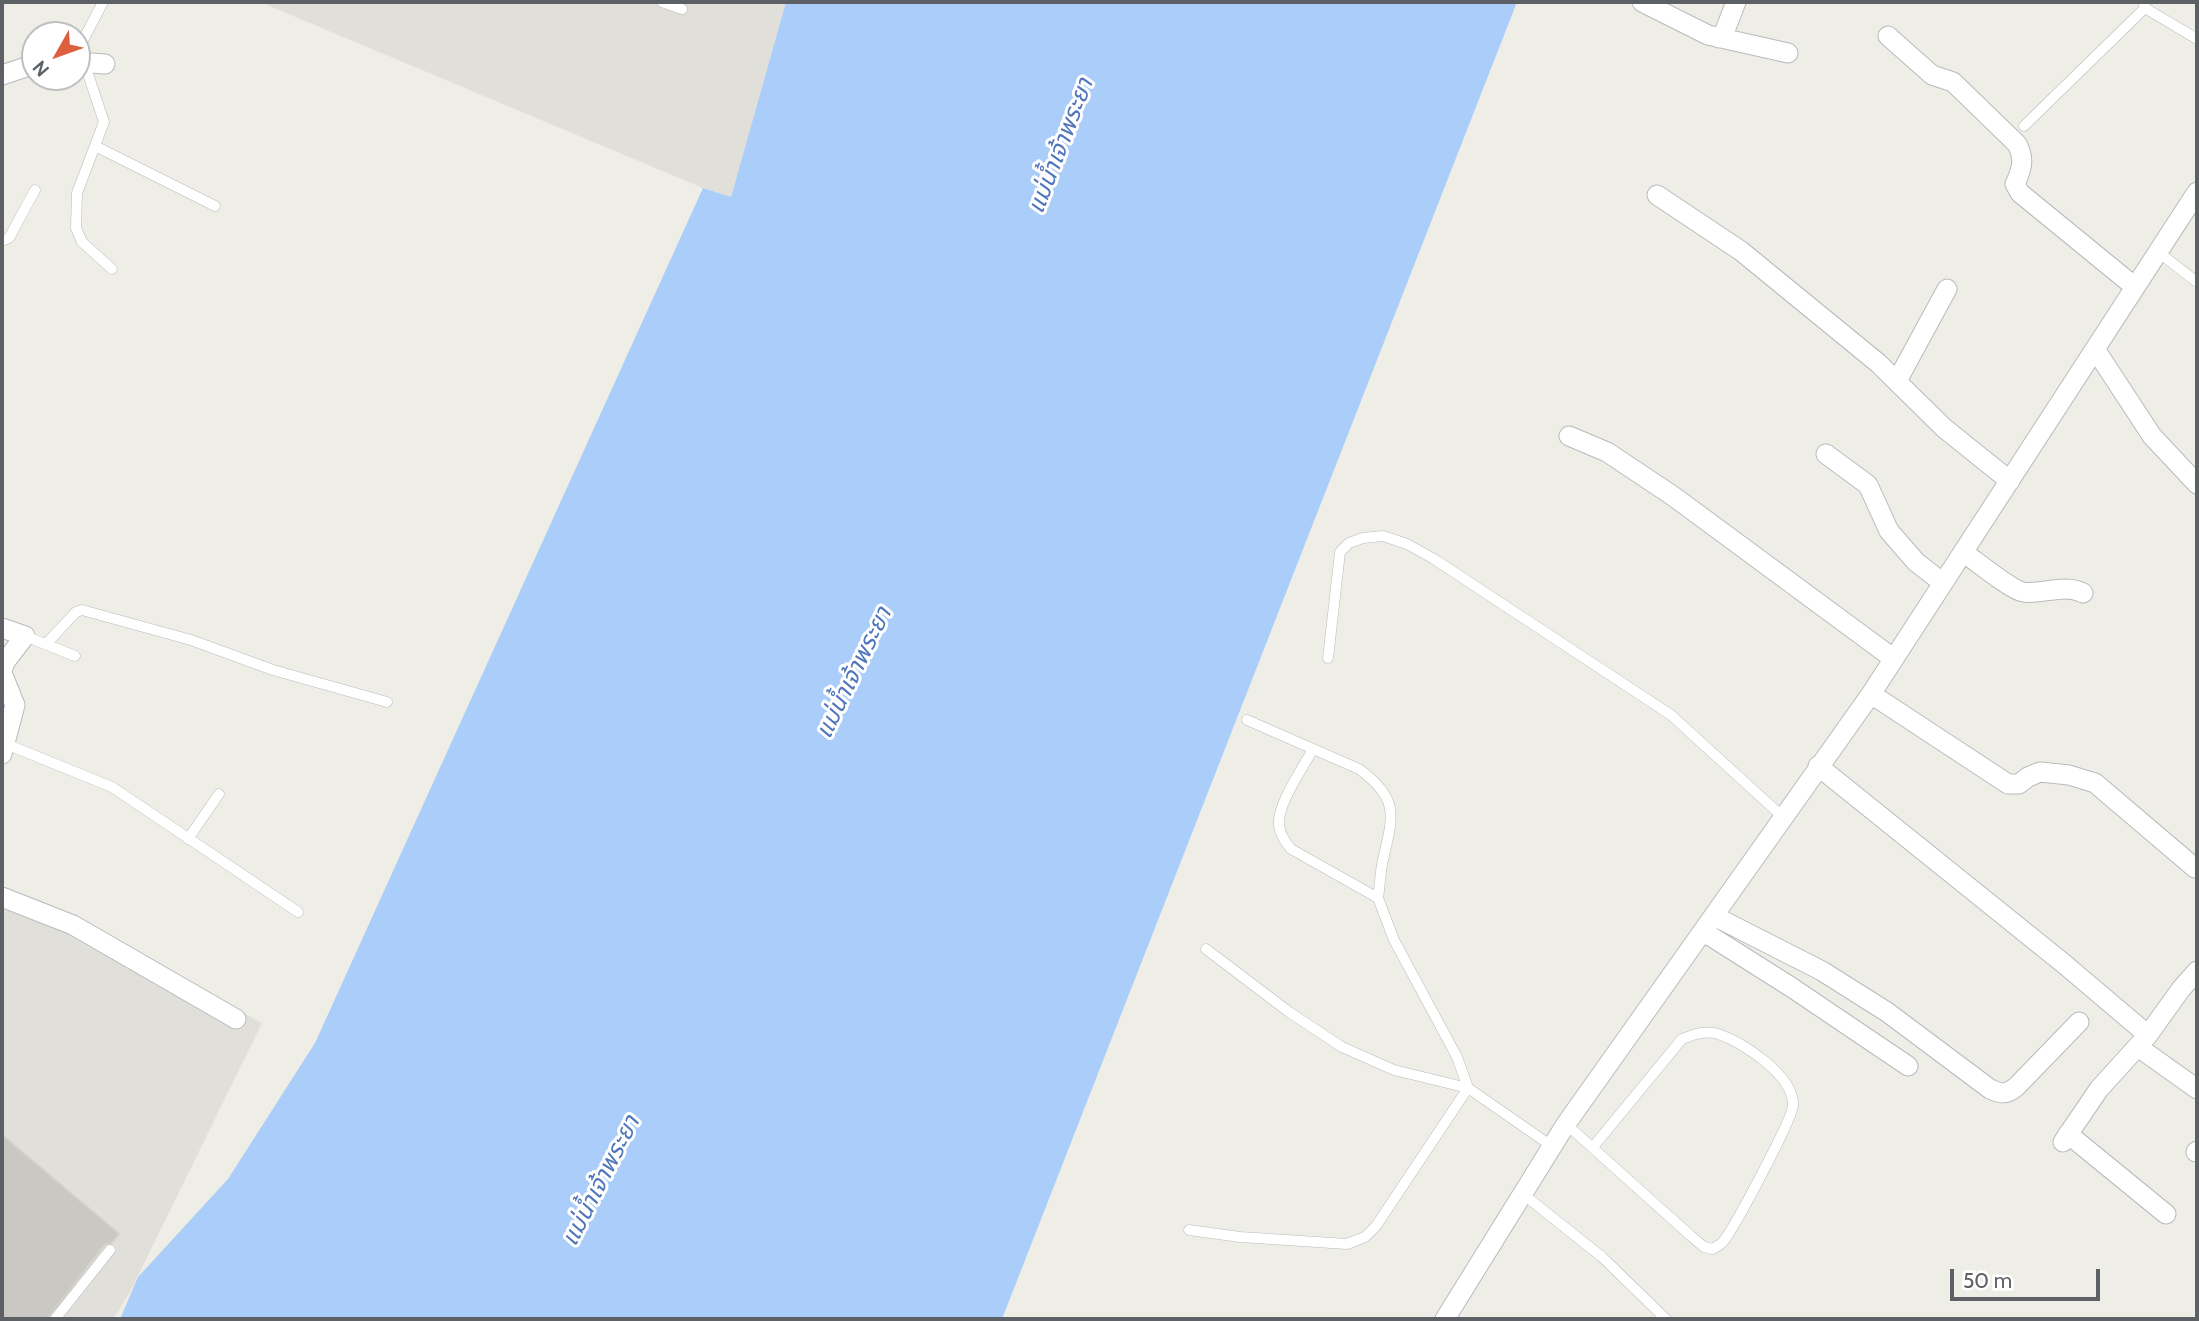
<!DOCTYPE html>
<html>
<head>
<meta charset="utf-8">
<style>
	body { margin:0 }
	#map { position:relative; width:2199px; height:1321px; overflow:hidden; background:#eeeee6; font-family:Cabin,sans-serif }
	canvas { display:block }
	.frame { position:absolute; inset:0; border:4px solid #5d6065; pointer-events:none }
	.north { position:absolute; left:21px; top:21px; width:70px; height:70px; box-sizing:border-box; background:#fff; border:2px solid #bebfc1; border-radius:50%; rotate:230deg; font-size:19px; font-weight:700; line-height:28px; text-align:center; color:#5d6065 }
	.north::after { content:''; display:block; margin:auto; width:24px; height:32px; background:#dd5f3d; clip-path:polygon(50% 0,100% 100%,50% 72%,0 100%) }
	.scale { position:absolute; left:1950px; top:1269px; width:150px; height:32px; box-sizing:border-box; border:4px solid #5d6065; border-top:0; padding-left:9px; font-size:21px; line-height:24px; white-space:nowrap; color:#5d6065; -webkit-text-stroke:5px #fff; paint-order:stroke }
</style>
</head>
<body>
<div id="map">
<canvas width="2199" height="1321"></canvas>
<div class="frame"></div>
<div class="north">N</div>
<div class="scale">50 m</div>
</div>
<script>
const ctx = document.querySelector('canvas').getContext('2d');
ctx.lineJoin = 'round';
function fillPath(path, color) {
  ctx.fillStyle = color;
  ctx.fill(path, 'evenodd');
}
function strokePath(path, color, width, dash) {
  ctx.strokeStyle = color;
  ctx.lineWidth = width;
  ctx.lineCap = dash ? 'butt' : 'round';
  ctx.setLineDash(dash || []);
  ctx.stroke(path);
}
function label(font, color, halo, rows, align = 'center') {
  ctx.font = font + ' Cabin,"Noto Sans Thai",sans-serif';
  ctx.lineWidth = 6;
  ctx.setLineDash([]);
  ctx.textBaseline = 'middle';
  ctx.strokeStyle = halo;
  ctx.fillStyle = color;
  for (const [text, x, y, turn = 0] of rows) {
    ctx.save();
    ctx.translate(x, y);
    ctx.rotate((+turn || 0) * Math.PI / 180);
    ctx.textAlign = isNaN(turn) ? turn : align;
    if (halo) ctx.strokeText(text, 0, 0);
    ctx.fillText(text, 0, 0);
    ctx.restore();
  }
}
fillPath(new Path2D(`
	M260,2h526l-55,195 -28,-9z
	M2,892l38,11 222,120 -132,269 -17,27h-111z`), '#e0dfda');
fillPath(new Path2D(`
	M786,2h731l-515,1317h-882l18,-42 90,-98 87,-136 388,-855 28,9z`), '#abcdf9');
const building = new Path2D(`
	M2,1135l117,99 -8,9 -7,2 -57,74h-45z`);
fillPath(building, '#cac8c2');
strokePath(building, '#d3d0c4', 2);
const service = new Path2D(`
	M662,2l20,7
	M2144,3l1,5 52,31
	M77,52l26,-50
	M84,62l20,60 -27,71 -1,35 6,14 30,27
	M2024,126l121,-118
	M95,146l120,60
	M2,241l7,-3 26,-48
	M2158,252l39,30
	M25,636l50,20
	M46,644l30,-32 6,-2 109,30 82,30 114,32
	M1328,658l12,-106 9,-9 14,-5 20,-2 24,8 27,15 237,156 113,103
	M1247,720l112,49c41,30 34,47 24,91 -3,12 -3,26 -5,38
	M6,744l106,43 186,125
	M188,839l31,-45
	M1206,949l83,63 53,35 52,23 74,18 85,59
	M1566,1124l125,112 13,11 9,2c1,-1 8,-5 9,-6 11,-12 71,-125 71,-138 1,-29 -50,-63 -75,-71 -13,-4 -23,0 -36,5l-89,108
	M1523,1194l79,63 64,62
	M1189,1230l51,7 107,7 18,-7 11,-11 92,-138 -11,-31 -63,-117 -16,-42 -87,-49c-6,-7 -11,-15 -12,-24 -2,-21 24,-57 34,-76
	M55,1319l55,-69`);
const minor = new Path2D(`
	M1642,2l66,33 80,18
	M1888,36l44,39 21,7 64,62c8,15 5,25 -2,40l5,9 115,94
	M1719,38l5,-5 12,-31
	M77,62l28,2
	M2,75l33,-11
	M1657,195l84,56 137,112 66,65 66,53
	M2095,349l57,87 45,48
	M1897,381l50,-92
	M1569,436l38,16 66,44 221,163
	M1826,454l42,31 21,46 27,31 27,21
	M1963,552c13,9 48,38 60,40 20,3 41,-9 60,1
	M2,628l23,8 -20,26 -3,9
	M2,673l13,32 -13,49
	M1871,694l137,90h11l9,-7 12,-5 29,3 26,8 100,85
	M1818,766l245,197 85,72
	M2,897l71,28 163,94
	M1714,916l108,55 65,41 103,77c11,5 16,6 26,-2l63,-65
	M1704,932l87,55 117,79
	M2138,1047l59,42
	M2068,1134l98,80
	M2063,1142l36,-53 49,-54 33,-46 16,-18
	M2196,1152l1,-1
	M1445,1319l121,-195 305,-430 326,-502`);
strokePath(service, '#b8babe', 11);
strokePath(minor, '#b8babe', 21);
strokePath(service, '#fff', 10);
strokePath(minor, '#fff', 19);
label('italic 24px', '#4f75bb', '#fff', [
	["แม่น้ำเจ้าพระยา",1061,146,-69],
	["แม่น้ำเจ้าพระยา",854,673,-64],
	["แม่น้ำเจ้าพระยา",601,1181,-63]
]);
</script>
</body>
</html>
